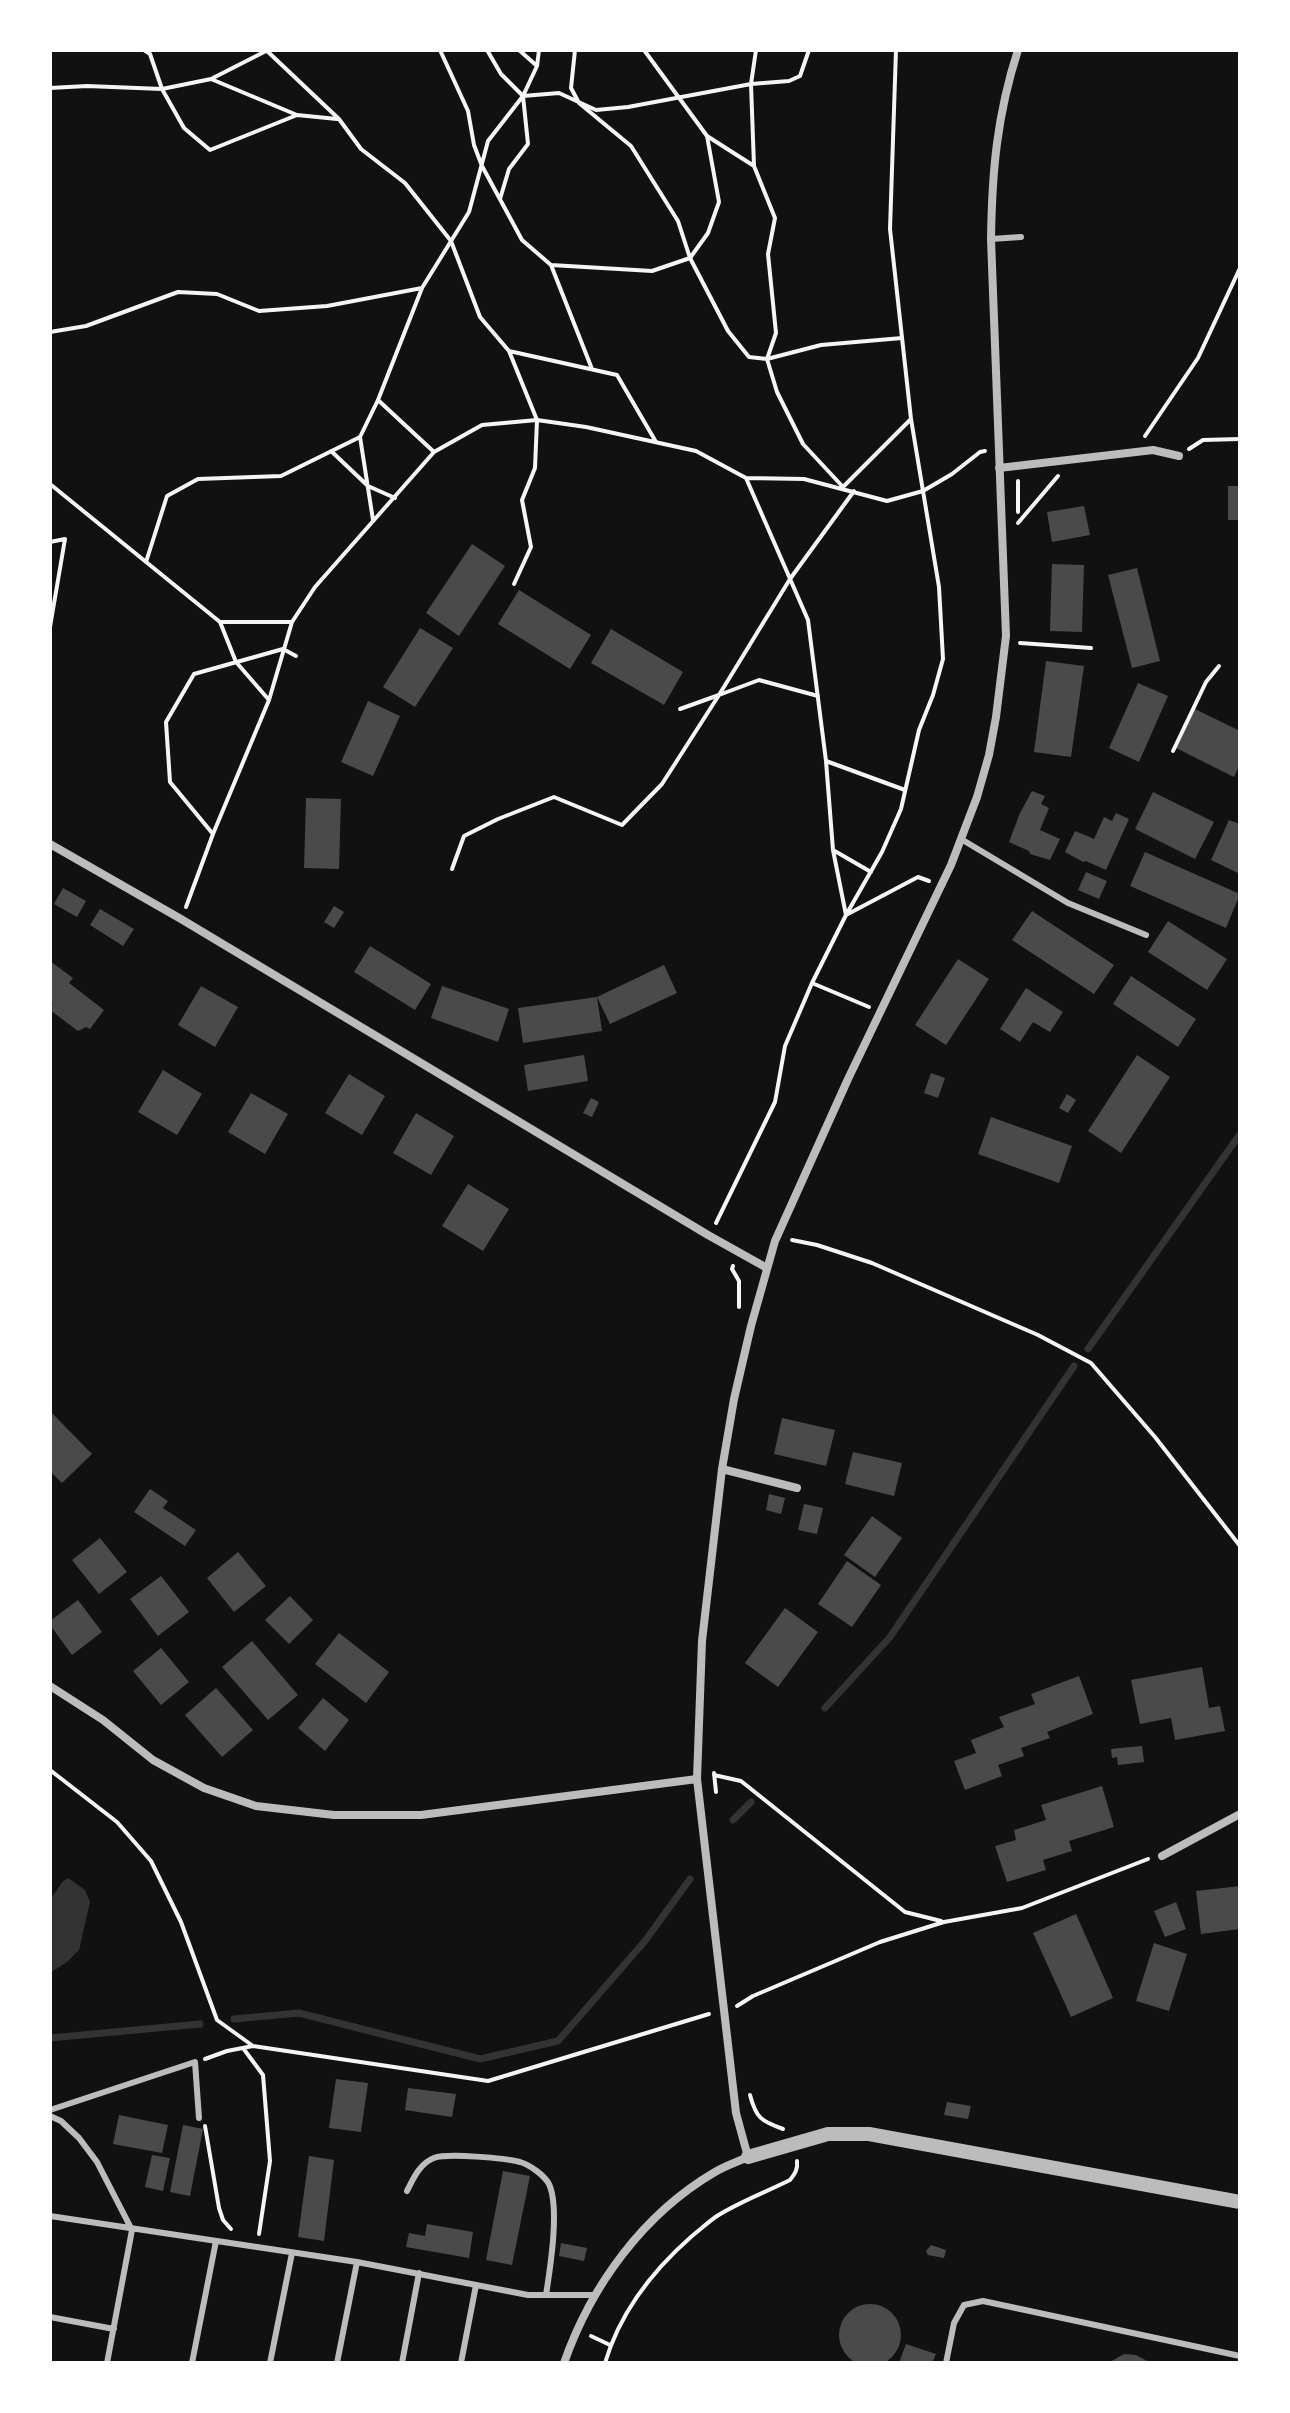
<!DOCTYPE html>
<html>
<head>
<meta charset="utf-8">
<style>
	body { margin:0 }
	#map { position:relative; width:1290px; height:2413px; overflow:hidden; background:#111; font-family:"Zilla Slab",serif }
	canvas { display:block }
	.frame { position:absolute; inset:0; border:52px solid #fff; pointer-events:none }
</style>
</head>
<body>
<div id="map">
<canvas width="1290" height="2413"></canvas>
<div class="frame"></div>
</div>
<script>
const ctx = document.querySelector('canvas').getContext('2d');
ctx.lineJoin = 'round';
function fillPath(path, color) {
  ctx.fillStyle = color;
  ctx.fill(path, 'evenodd');
}
function strokePath(path, color, width, dash) {
  ctx.strokeStyle = color;
  ctx.lineWidth = width;
  ctx.lineCap = dash ? 'butt' : 'round';
  ctx.setLineDash(dash || []);
  ctx.stroke(path);
}
fillPath(new Path2D(`
	M68,1878l17,12 5,12 -11,48 -12,12 -17,11v-73l12,-18z`), '#333');
strokePath(new Path2D(`
	M1088,1349l152,-215
	M825,1708l65,-71 184,-271
	M733,1820l18,-18
	M234,2019l65,-6 181,46 78,-18 87,-100 45,-62
	M50,2038l150,-14`), '#333', 7);
fillPath(new Path2D(`
	M1228,486h12v34h-12z
	M1084,506l6,29 -38,7 -5,-30z
	M472,544l33,22 -46,70 -33,-23z
	M1052,564l32,1 -2,67 -32,-1z
	M1137,568l23,93 -28,7 -24,-93z
	M519,590l72,45 -21,34 -72,-45z
	M420,628l33,20 -38,59 -32,-20z
	M611,629l72,43 -19,33 -73,-42z
	M1046,661l38,5 -13,91 -37,-5z
	M1138,683l30,13 -29,66 -30,-14z
	M368,701l32,15 -27,60 -32,-14z
	M1195,709l45,22v33l-6,13 -58,-29z
	M1032,791l13,5 -4,8 8,4 -9,22 20,9 -10,21 -20,-6 -1,-3 -20,-9 11,-29z
	M1153,792l61,30 -19,37 -60,-30z
	M306,798l35,1 -2,70 -35,-1z
	M1116,813l13,6 -23,51 -20,-9 -3,1 -18,-10 10,-21 19,8 10,-22 8,4z
	M1229,820l11,4v50l-29,-14z
	M1145,852l95,42 -14,34 -96,-42z
	M1086,872l21,9 -8,18 -21,-9z
	M63,888l23,13 -9,16 -23,-13z
	M334,906l10,6 -10,16 -10,-6z
	M100,909l34,20 -11,17 -33,-21z
	M1032,911l82,54 -20,29 -82,-54z
	M1168,921l59,38 -20,31 -59,-38z
	M370,946l61,38 -16,26 -61,-38z
	M958,959l31,20 -43,66 -31,-20z
	M50,961l23,17 -4,5 35,27 -14,19 -4,-2 -8,4 -28,-21 3,-6 -3,-2z
	M664,965l13,28 -67,31 -13,-27z
	M1131,976l65,43 -18,28 -65,-43z
	M201,986l37,21 -23,40 -37,-22z
	M442,986l67,23 -11,33 -67,-24z
	M1026,988l37,24 -13,20 -17,-10 -13,20 -20,-13z
	M597,997l5,34 -79,12 -5,-35z
	M584,1055l4,26 -60,10 -4,-26z
	M1137,1055l33,22 -49,76 -33,-22z
	M163,1070l39,24 -25,41 -39,-23z
	M931,1073l14,5 -7,20 -14,-5z
	M349,1074l36,22 -23,39 -37,-22z
	M251,1093l37,21 -23,40 -37,-22z
	M1067,1094l9,6 -8,13 -9,-5z
	M591,1098l8,4 -7,15 -9,-4z
	M416,1113l38,23 -23,39 -38,-22z
	M991,1117l81,29 -13,37 -81,-29z
	M468,1184l41,25 -26,42 -41,-25z
	M50,1411l42,43 -30,29 -12,-12z
	M782,1418l53,12 -9,36 -52,-12z
	M853,1452l49,11 -8,33 -49,-12z
	M150,1489l18,12 -5,7 33,22 -11,16 -51,-34z
	M769,1494l16,4 -4,16 -15,-4z
	M804,1504l19,4 -6,26 -19,-4z
	M872,1516l30,22 -27,39 -31,-22z
	M100,1538l27,34 -28,22 -27,-34z
	M238,1552l28,34 -32,26 -27,-34z
	M847,1561l34,24 -29,42 -34,-23z
	M161,1576l28,36 -31,24 -28,-37z
	M290,1596l23,24 -24,24 -24,-24z
	M78,1600l24,32 -30,23 -22,-30v-4z
	M785,1608l33,24 -40,55 -33,-24z
	M339,1633l50,39 -23,31 -51,-39z
	M252,1641l46,54 -30,25 -46,-53z
	M161,1648l28,34 -28,23 -28,-34z
	M1202,1667l7,41 11,-2 5,25 -50,9 -4,-22 -31,6 -9,-44z
	M1079,1676l14,38 -46,18 3,6 -29,10 3,8 -26,9 4,11 -37,14 -11,-29 22,-8 -5,-13 33,-13 -5,-10 36,-13 -4,-10z
	M216,1688l37,42 -31,27 -37,-42z
	M323,1698l26,22 -24,31 -27,-23z
	M1142,1746l2,16 -26,3 -1,-8 -5,1 -1,-9z
	M1102,1786l12,41 -45,14 3,10 -29,9 3,10 -39,12 -12,-36 21,-6 -2,-10 32,-10 -5,-15z
	M1240,1886v43l-39,5 -5,-43z
	M1176,1902l10,27 -21,8 -11,-26z
	M1076,1914l37,84 -42,19 -38,-84z
	M1154,1943l33,11 -18,57 -33,-10z
	M336,2079l32,4 -7,49 -32,-4z
	M408,2088l48,6 -4,23 -47,-7z
	M947,2102l24,4 -3,13 -24,-4z
	M119,2115l49,10 -6,28 -49,-9z
	M183,2125l20,4 -13,67 -20,-4z
	M152,2155l18,3 -7,33 -18,-4z
	M309,2156l25,4 -10,81 -26,-4z
	M503,2171l27,5 -18,89 -26,-5z
	M427,2224l46,8 -4,26 -63,-11 3,-14 16,3z
	M561,2243l26,5 -3,13 -25,-5z
	M931,2245l15,5 -2,8 -16,-3 -2,-4z
	M839 2335a31 31 0 1 1 62 0a31 31 0 1 1-62 0Z
	M906,2344l30,10 -4,9h-33z
	M1124,2354l12,1 15,8h-43z`), '#4a4a4a');
strokePath(new Path2D(`
	M144,50l6,4 12,35 22,39 26,22 87,-35
	M266,50l73,69 22,30 44,34 46,58 29,76 29,34 28,69 -2,48 -13,32 9,47 -17,37
	M440,50l28,61 6,34 8,21 40,74 29,25 101,6 38,-13 18,-25 11,-31 -12,-66
	M487,50l14,24 22,22 5,48 -19,25 -9,30
	M519,50l18,16
	M575,50l-4,38 8,15 52,43 47,75 12,37 38,73 21,26 18,2 54,-14 81,-7
	M644,50l63,86 47,30
	M756,50l-5,34 3,82 21,52 -7,36 8,79 -9,26 10,33 26,52 40,43 68,-68
	M211,79l86,36 40,4
	M50,88l37,-2 75,3 49,-10 57,-29
	M523,96l36,-3 37,17 32,-3 123,-23 38,-3 11,-5 9,-26
	M551,265l41,104
	M422,288l-44,112 56,52
	M50,332l36,-6 92,-34 39,2 42,17 68,-5 95,-18 47,-76 19,-71 35,-45 14,-30 2,-16
	M509,351l108,24 39,67
	M1145,436l53,-78 42,-90
	M1189,449l14,-9 37,-1
	M331,451l37,35 27,12
	M746,478l62,142 18,141 7,89 13,65 72,-38 11,4
	M50,484l170,138h72
	M1018,512v-31
	M373,520l-13,-83 18,-37
	M1018,523l40,-47
	M50,542l15,-3 -15,88
	M146,562l21,-66 31,-17 83,-3 79,-39
	M220,622l16,40 33,38
	M50,638v9
	M1020,643l71,5
	M680,709l39,-14 71,-116 64,-88
	M1173,751l33,-69 13,-16
	M826,761l79,29
	M213,834l-43,-52 -4,-60 28,-48 89,-25 13,7
	M833,850l38,22
	M452,869l12,-33 34,-17 56,-22 68,28 40,-41 57,-89 40,-15 59,16
	M186,907l27,-73 56,-134 23,-78 23,-35 119,-135 48,-27 55,-5 49,7 110,24 50,27 58,1 83,22 36,-10 29,-17 28,-22 5,-1
	M812,983l57,24
	M716,1223l59,-121 10,-56 27,-63 34,-68 36,-63 19,-43 18,-79 14,-35 10,-36 -4,-72 -28,-168 -21,-190 6,-179
	M792,1240l25,5 55,18 166,72 53,28 64,74 85,109
	M733,1266l-1,3 7,12v26
	M50,1770l67,52 34,39 30,61 36,98 36,26 235,35 221,-67
	M714,1773l2,19
	M714,1775l27,6 164,131 36,9
	M737,2006l16,-10 127,-54 64,-20 78,-14 126,-49
	M243,2048l20,27 7,86 -11,73
	M205,2059l22,-8 26,-5
	M750,2095c6,23 11,26 33,34
	M205,2126l14,82 4,12 8,9
	M591,2336l19,9
	M605,2363c15,-51 47,-92 87,-127 8,-6 16,-14 25,-20 22,-14 49,-24 73,-36 5,-6 8,-11 7,-19`), '#f5f5f5', 4);
strokePath(new Path2D(`
	M991,239l30,-2
	M961,839l107,64 78,32
	M50,2110l145,-48 4,56
	M50,2116l11,5 18,17 18,24 35,68 -25,133
	M407,2191c6,-12 13,-28 27,-33 13,-5 71,0 86,4 10,3 24,13 29,22 11,24 1,85 -3,111
	M50,2216l307,46 171,33h65
	M50,2317l64,12
	M192,2363l24,-122
	M270,2363l22,-110
	M337,2363l20,-101
	M402,2363l17,-90
	M461,2363l15,-78
	M946,2363l8,-40 10,-18 19,-4 257,55`), '#bcbcbc', 6);
strokePath(new Path2D(`
	M999,468l154,-18 26,6
	M50,844l131,75 527,316 59,33
	M722,1469l75,19
	M50,1686l53,34 50,40 51,28 52,18 78,9h87l276,-36
	M1162,1856l78,-42
	M564,2363c27,-77 79,-149 151,-191 10,-6 22,-10 33,-15l-12,-44 -39,-334 5,-138 20,-172 12,-70 17,-73 24,-85 73,-162 103,-214 26,-68 12,-42 7,-38 10,-81 -15,-397c1,-68 6,-124 27,-189`), '#bcbcbc', 8);
strokePath(new Path2D(`
	M748,2157l80,-23h41l371,68`), '#bcbcbc', 14);
</script>
</body>
</html>
